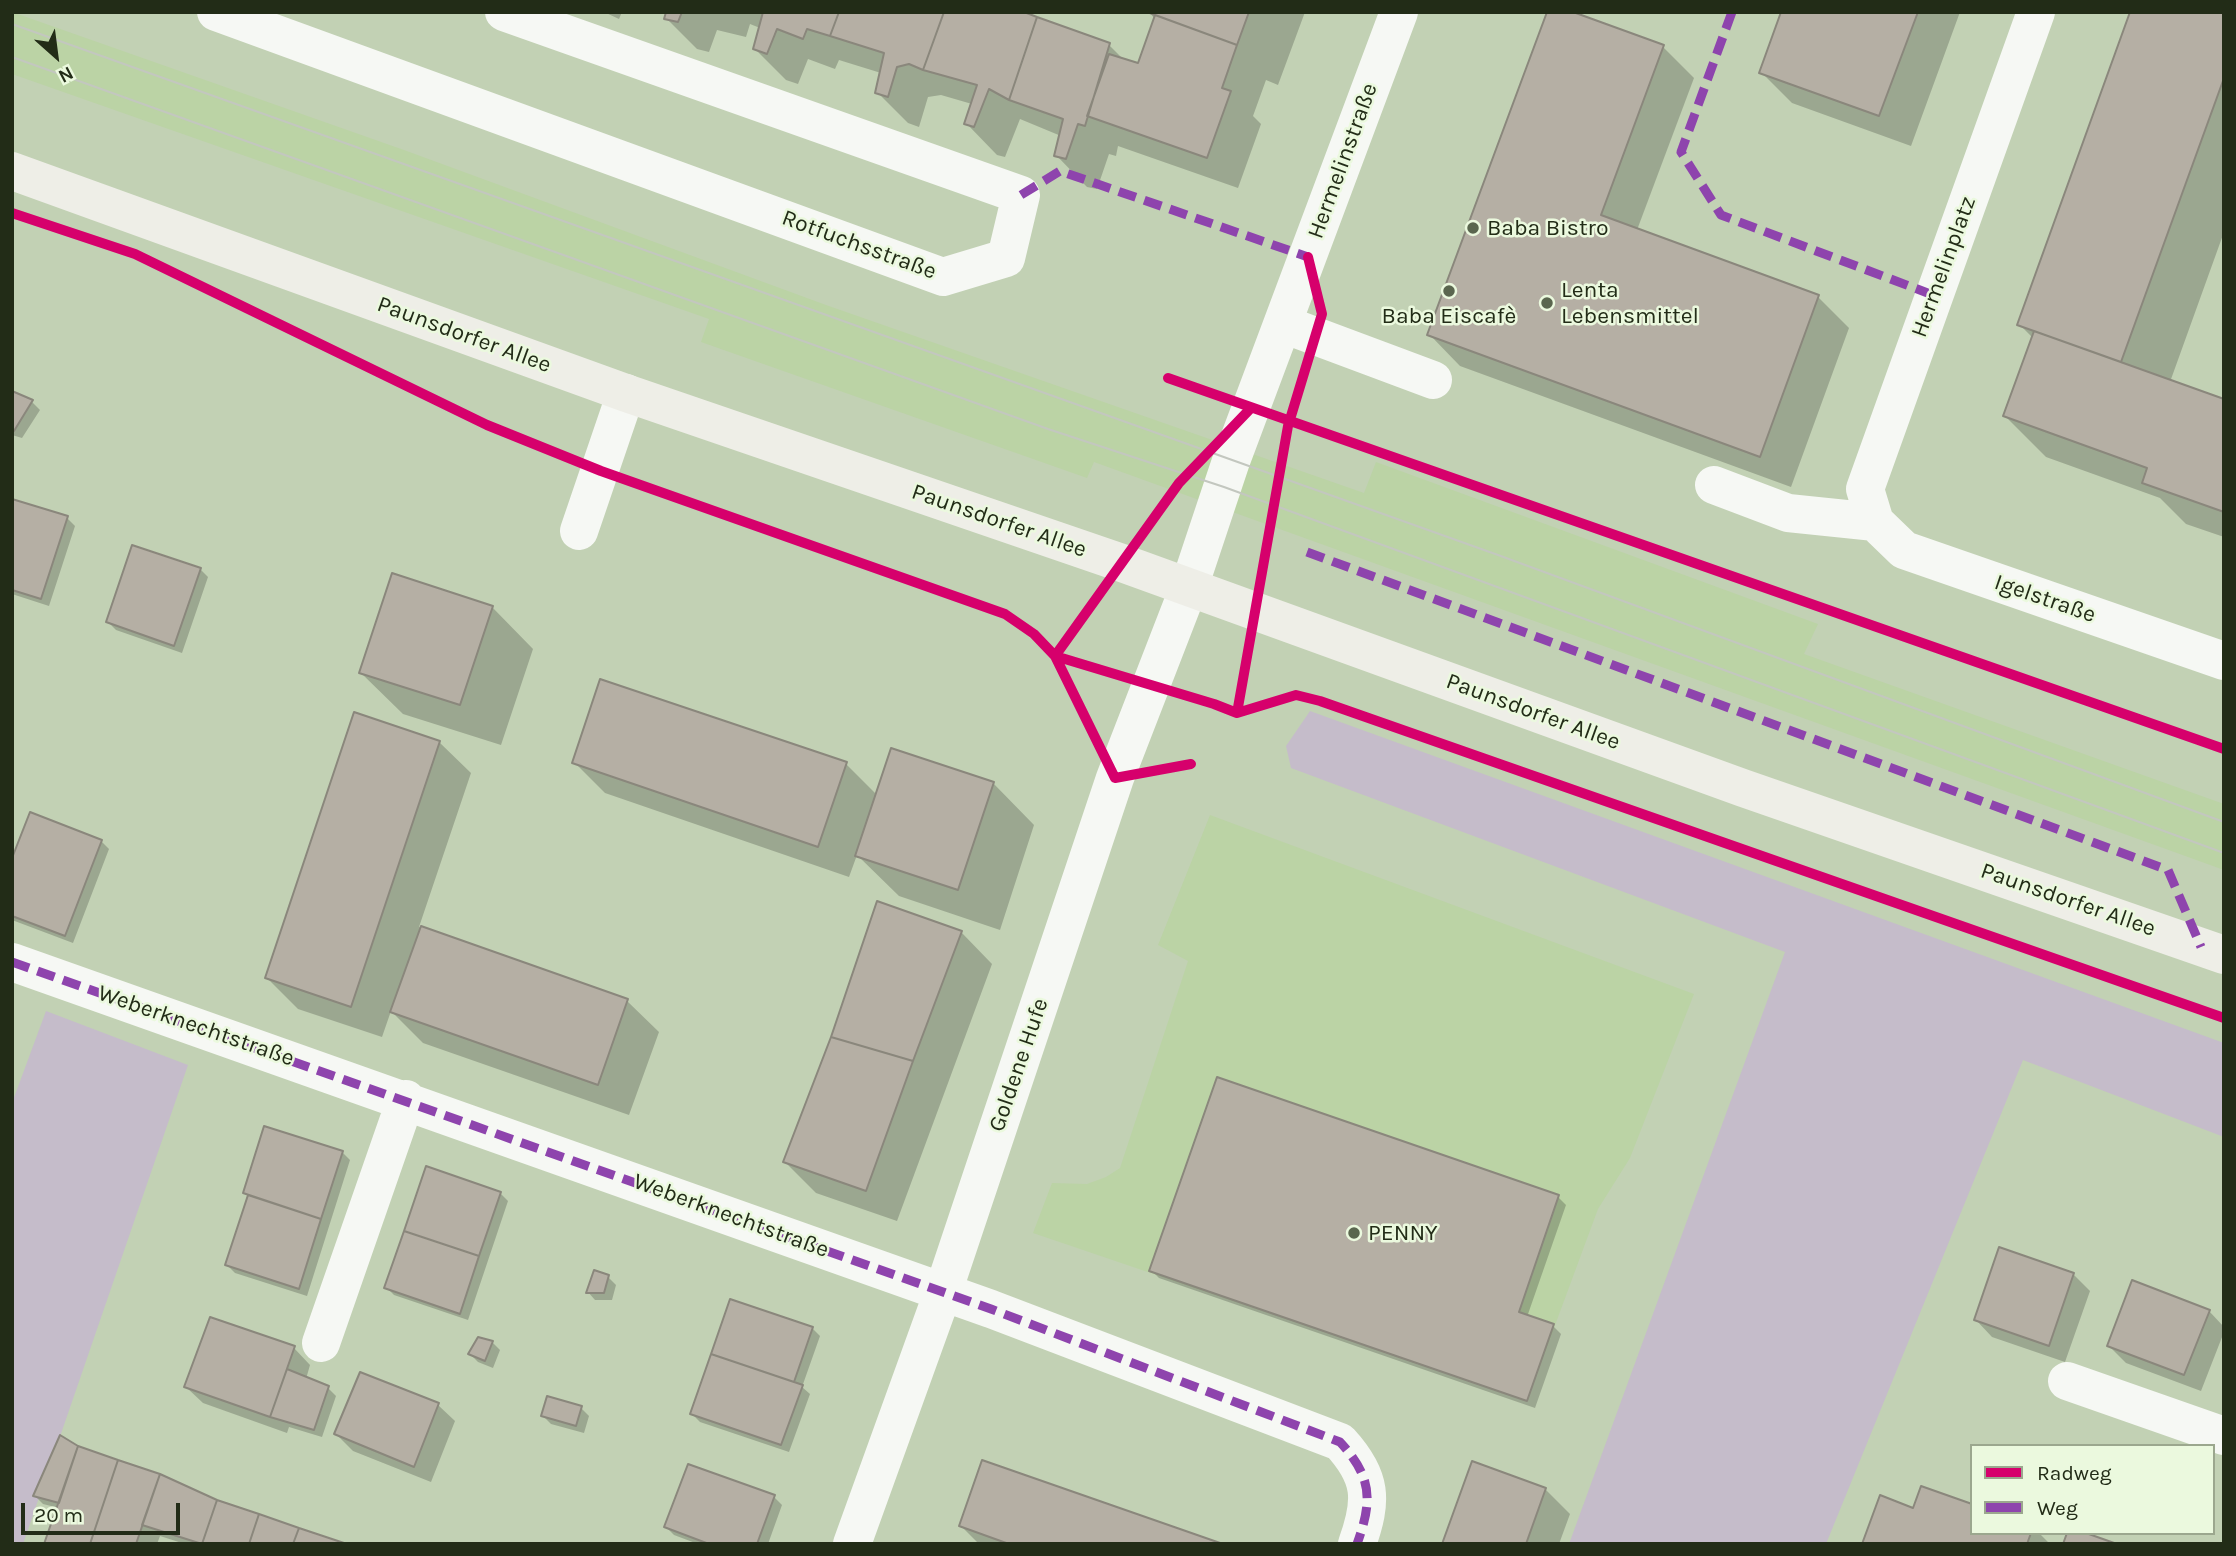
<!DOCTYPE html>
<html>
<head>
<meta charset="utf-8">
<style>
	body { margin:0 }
	#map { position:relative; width:2236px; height:1556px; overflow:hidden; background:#c2d1b4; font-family:Karla,sans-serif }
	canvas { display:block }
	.frame { position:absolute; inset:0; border:14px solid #222c17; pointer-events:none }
	.legend { position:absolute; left:1970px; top:1444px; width:245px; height:91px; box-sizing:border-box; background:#ebf9de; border:2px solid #9ba78e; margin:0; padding:9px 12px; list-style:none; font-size:21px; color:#222c17 }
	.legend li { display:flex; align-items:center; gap:14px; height:35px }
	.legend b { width:35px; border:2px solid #9ba78e }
	.north { position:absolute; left:21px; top:21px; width:70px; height:70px; -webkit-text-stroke:5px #ebf9de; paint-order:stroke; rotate:152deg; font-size:19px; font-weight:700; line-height:28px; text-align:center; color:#222c17 }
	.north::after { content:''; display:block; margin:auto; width:24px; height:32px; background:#222c17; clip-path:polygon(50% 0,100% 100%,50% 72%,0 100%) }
	.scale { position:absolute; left:21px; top:1503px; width:159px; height:32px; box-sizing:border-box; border:4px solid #222c17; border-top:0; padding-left:9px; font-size:21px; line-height:24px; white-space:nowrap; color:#222c17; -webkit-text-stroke:5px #ebf9de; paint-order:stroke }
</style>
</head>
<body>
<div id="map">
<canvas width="2236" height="1556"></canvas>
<div class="frame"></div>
<ul class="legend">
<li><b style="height:9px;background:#d6006c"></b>Radweg</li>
<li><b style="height:9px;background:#8e44ad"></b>Weg</li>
</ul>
<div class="north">N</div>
<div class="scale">20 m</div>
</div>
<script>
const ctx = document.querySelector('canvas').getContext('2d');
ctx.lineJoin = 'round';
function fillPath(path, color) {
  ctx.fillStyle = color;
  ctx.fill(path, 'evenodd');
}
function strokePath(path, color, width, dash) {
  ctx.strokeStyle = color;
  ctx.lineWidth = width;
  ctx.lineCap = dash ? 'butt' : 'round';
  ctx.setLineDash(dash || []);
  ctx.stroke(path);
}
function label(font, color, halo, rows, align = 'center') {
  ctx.font = font + ' Karla,sans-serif';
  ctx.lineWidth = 5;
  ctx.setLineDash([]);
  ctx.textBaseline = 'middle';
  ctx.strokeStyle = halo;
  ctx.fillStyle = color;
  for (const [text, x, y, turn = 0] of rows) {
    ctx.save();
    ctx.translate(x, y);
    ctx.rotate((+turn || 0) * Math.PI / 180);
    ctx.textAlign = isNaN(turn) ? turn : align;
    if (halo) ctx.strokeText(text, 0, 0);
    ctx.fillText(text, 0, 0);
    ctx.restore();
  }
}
fillPath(new Path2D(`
	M12,12l392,138 422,155 538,188 12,-31 442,162 -14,30 420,150v66l-1130,-408 -7,16 -386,-136 8,-23 -697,-245z
	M1210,815l484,179 -64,164 -32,51 -71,192 -494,-168 19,-50 35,1 19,-7 14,-9 68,-207 -30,-16z`), '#bbd3a5');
fillPath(new Path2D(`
	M1310,711l914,332v94l-201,-77 -197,484h-257l216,-592 -494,-184 -5,-22z
	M46,1011l142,54 -165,479h-11v-441z`), '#c5bcca');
fillPath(new Path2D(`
	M604,12h18l-3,7z
	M668,12h350l91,33 16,16 14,5 16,-47 -6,-7h156l-27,73 -12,-5 -13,36 8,8 -23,64 -120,-42 -2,10 -7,-2 -12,35 -10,-2 -31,-32 5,-19 -41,-17 -15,38 -8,-2 -31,-32 6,-19 -31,-9 -13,2 -9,30 -11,-4 -31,-31 4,-19 -42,-13 -4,9 -27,-10 -10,25 -12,-4 -31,-31 5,-21 -10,-4 -4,13 -29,-7 -8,22 -12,-3 -31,-31z
	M1783,12h177l-49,134 -119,-43 -31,-31z
	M2224,12v220l-54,150 54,19v136l-38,-13 -26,-26 -114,-41 -41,-41 28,-78 -14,-14z
	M1663,47l31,31 -57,152 181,67 31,31 -58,159 -331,-121 -31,-32z
	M12,393l20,9 8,8 -18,28 -10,-3z
	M12,501l55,17 8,8 -26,80 -37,-12z
	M200,569l8,8 -26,76 -66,-23 -8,-8z
	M492,607l41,42 -32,96 -98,-31 -42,-41z
	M439,742l32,31 -52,154 208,74 32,31 -30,83 -206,-72 -32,-32 -9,26 -84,-28 -31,-31z
	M574,762l272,2 31,31 116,-12 41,42 -34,105 -101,-34 -42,-41 -8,22 -244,-84z
	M101,841l8,8 -36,94 -61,-23v-57z
	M961,932l31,32 -95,257 -81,-28 -31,-31z
	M342,1152l8,8 -43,136 -72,-23 -8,-8 22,-68 -4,-4z
	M500,1193l8,8 -40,119 -74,-25 -8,-8z
	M1558,1197l8,8 -39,112 26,9 8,8 -26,74 -376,-130 -8,-8z
	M2073,1274l17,17 -25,71 -73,-25 -16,-17z
	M608,1277l8,8 -4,15h-17l-7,-8z
	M2209,1311l15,16v5l-23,59 -75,-28 -17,-17z
	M812,1328l8,8 -18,51 8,7 -21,58 -89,-30 -8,-8z
	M492,1342l8,8 -7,18 -15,-6 -8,-8z
	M294,1348l16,17 -4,14 22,9 8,8 -14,41 -33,-10 -2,6 -84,-30 -17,-16z
	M360,1374l78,31 17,16 -24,61 -78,-31 -17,-17z
	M581,1408l8,8 -5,17 -33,-9 -8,-8z
	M78,1448l138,53 126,43h-157l-25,-8 -3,8h-111l13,-36 -16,-4 -8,-8z
	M1545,1489l25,25 -11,30h-115z
	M774,1497l8,8 -14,39h-70l-24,-9 -8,-8z
	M961,1526l257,18h-239z
	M1972,1533h67l11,11h-186z`), '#0003');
const building = new Path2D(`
	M666,12h16l-4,10 -14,-3z
	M763,12h76l-9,24 -23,-7 -4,10 -26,-10 -10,25 -14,-5z
	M839,12h105l-21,58 -14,-6 -12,3 -9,30 -13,-4 9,-40 -54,-17z
	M944,12h80l13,5 -28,83 -20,-11 -15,38 -10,-3 13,-39 -54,-15z
	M1147,12h102l-12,33z
	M1547,12h26l91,33 -63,170 218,80 -59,162 -333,-122z
	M1781,12h137l-39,104 -120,-43z
	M2130,12h94v66l-103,284 -104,-37z
	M1155,15l82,30 -15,43 9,3 -24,67 -120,-42 22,-62 29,9z
	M1037,17l73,26 -25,83 -7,-2 -12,35 -12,-3 9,-37 -54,-19z
	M2034,331l190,68v113l-82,-29 5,-15 -144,-52z
	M12,391l21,9 -19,31h-2z
	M12,499l56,17 -27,83 -29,-9z
	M132,545l69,23 -27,78 -68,-24z
	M392,573l101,33 -33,99 -101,-32z
	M600,679l247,83 -29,85 -246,-84z
	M354,712l86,29 -89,266 -86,-29z
	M891,748l103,34 -36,108 -103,-34z
	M30,812l72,28 -37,96 -53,-20v-58z
	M877,901l85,30 -49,130 -82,-24z
	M421,926l207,73 -30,86 -208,-73z
	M831,1037l82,24 -47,130 -83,-29z
	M1217,1077l342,118 -40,117 35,12 -27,77 -378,-130z
	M264,1126l79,25 -22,68 -78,-26z
	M426,1166l75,26 -22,64 -75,-25z
	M248,1195l73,24 -22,70 -74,-24z
	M404,1231l75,25 -19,58 -76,-26z
	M1999,1247l75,26 -25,73 -75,-26z
	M594,1270l15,5 -5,18h-18z
	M2132,1280l78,30 -26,65 -77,-29z
	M730,1299l83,28 -19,55 -83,-28z
	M210,1317l85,29 -25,71 -86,-30z
	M478,1337l15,4 -8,20 -17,-7z
	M711,1354l92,31 -22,60 -91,-31z
	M287,1369l42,17 -15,44 -44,-13z
	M360,1372l79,31 -25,64 -80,-33z
	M547,1396l35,10 -6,20 -35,-10z
	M60,1435l18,11 -19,57 -26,-7z
	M78,1446l40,14 -28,84h-46z
	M118,1460l42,14 -24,70h-46z
	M982,1460l241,84h-214l-50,-18z
	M1472,1461l74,27 -20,56h-84z
	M688,1464l87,31 -18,49h-48l-45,-17z
	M160,1474l57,26 -15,44 -60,-19z
	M1921,1486l51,18v29h59l-4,11h-165l18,-49 33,13z
	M217,1500l42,14 -10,30h-47z
	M259,1514l40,14 -6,16h-44z
	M299,1528l48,16h-54z
	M2067,1533h19l31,11h-54z`);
fillPath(building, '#b5afa4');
strokePath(building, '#8a877c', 2);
strokePath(new Path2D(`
	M216,12l727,265 63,-19 15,-63 -517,-183
	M1283,324l150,56
	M1714,485l74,28 87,9
	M1875,522l-10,-33 171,-477
	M1875,522l29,28 320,111
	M579,531l47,-138
	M12,962l979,347 349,133c32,35 33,58 17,102
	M321,1343l85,-244
	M2067,1381l157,55
	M852,1544l91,-252 172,-514 74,-191 42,-126 168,-449`), '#f6f8f4', 38);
strokePath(new Path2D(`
	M12,171l614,222 496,170 621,225 481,167`), '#eeeee7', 38);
strokePath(new Path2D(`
	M12,24l1486,531 726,267
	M12,57l1036,372 176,58 1000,366`), '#c3c7bf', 2);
strokePath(new Path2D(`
	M1732,12l-51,140 40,63 212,80
	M1021,195l39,-24 248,86
	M1307,552l861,318 33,77
	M12,962l979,347 349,133c32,35 33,58 17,102`), '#8e44ad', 9, [18, 9]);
strokePath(new Path2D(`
	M12,213l123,41 352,171 114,46 404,143 29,20 21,22 60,122 76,-14
	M1168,378l1056,371
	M1055,656l159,48 23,9 59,-18 24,6 904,317
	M1055,656l124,-173 72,-75
	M1237,713l51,-287 34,-112 -14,-57`), '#d6006c', 10);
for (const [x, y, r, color] of [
	[1473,228,7,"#5a664e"],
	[1449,291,7,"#5a664e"],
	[1547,303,7,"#5a664e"],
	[1354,1233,7,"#5a664e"]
]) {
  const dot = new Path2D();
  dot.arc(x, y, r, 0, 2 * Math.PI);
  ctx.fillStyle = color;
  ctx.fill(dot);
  strokePath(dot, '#ebf9de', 2.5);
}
label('23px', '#222c17', '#ebf9de', [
	["Hermelinstraße",1343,161,-70],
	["Rotfuchsstraße",859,245,20],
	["Hermelinplatz",1944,267,-70],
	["Paunsdorfer Allee",464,335,20],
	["Paunsdorfer Allee",999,521,19],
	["Igelstraße",2045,599,19],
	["Paunsdorfer Allee",1533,712,20],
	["Paunsdorfer Allee",2068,900,19],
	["Weberknechtstraße",196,1026,19],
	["Goldene Hufe",1019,1065,-71],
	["Weberknechtstraße",731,1216,20]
]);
label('23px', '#222c17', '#ebf9de', [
	["Baba Bistro",1487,228],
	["Lenta",1561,290],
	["Lebensmittel",1561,316],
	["Baba Eiscafè",1449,316,"center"],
	["PENNY",1368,1233]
], 'left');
</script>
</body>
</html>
